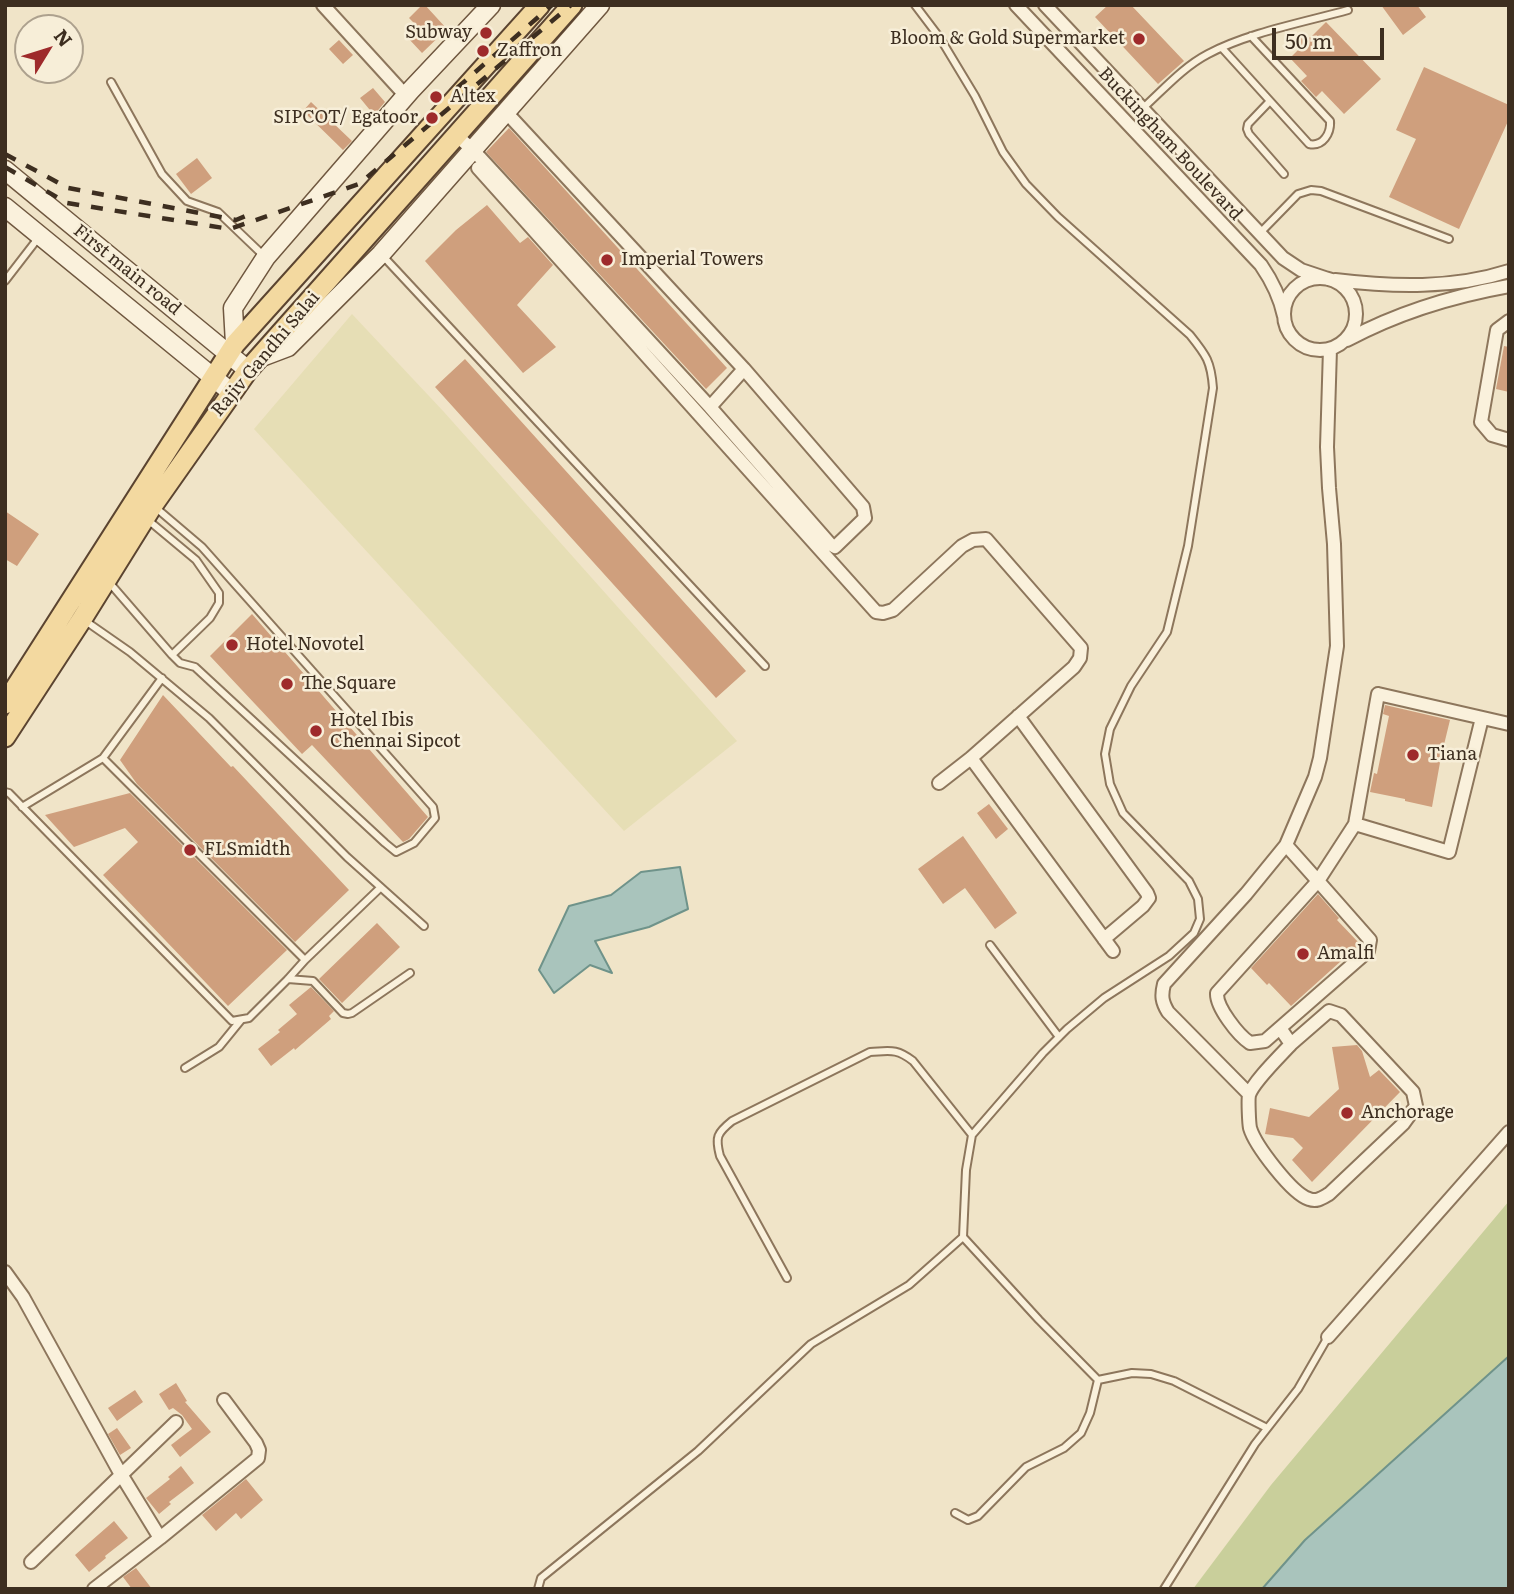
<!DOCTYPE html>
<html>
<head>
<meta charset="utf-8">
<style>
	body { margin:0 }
	#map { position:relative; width:1514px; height:1594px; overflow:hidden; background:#f0e4c8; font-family:Literata,serif }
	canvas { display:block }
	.frame { position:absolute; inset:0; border:7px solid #3d2e20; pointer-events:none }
	.north { position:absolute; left:14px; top:14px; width:70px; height:70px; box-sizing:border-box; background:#f7eed8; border:2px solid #ada18e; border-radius:50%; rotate:52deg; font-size:19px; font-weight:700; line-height:28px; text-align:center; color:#3d2e20 }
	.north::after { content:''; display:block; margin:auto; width:24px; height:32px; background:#9e2a2b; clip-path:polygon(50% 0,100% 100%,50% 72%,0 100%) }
	.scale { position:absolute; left:1272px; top:28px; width:112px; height:32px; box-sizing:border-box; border:4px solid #3d2e20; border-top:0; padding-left:9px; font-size:21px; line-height:24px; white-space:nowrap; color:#3d2e20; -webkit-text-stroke:5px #f7eed8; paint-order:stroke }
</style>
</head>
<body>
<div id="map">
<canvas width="1514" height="1594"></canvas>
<div class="frame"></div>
<div class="north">N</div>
<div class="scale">50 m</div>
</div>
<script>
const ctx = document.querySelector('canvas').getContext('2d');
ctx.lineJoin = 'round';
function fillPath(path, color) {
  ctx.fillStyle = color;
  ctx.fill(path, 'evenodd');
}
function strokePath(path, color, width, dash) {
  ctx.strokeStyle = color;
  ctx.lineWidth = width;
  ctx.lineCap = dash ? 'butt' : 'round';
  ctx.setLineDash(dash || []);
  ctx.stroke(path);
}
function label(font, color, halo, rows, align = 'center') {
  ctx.font = font + ' Literata,serif';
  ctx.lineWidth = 5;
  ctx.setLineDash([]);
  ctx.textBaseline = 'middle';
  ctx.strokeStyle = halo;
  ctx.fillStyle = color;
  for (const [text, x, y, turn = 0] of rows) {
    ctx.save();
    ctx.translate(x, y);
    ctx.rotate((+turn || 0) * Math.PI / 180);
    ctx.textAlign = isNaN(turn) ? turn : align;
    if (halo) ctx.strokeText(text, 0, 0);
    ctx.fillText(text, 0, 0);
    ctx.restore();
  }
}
fillPath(new Path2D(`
	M352,314l92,98 293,329 -113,90 -370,-402z`), '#e6deb5');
fillPath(new Path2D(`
	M1509,1201v155l-204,184 -43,49h-69l78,-104z`), '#c9cf9b');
const water = new Path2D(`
	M680,867l8,42 -39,18 -54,14 17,32 -22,-8 -36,28 -15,-23 30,-64 42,-11 30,-23z
	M1509,1356v233h-247l43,-49z`);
fillPath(water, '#a9c4bc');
strokePath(water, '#6f938a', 2);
fillPath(new Path2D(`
	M422,5h3l22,24 -25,24 -14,-15 11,-10 -10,-10z
	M1108,5h23l53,56 -26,23 -63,-67z
	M1381,5h36l9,12 -23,18z
	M1326,22l55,57 -37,35 -22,-23 -6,6 -15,-16 6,-5 -17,-18 12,-12 -7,-6 9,-8 6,6z
	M339,40l14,15 -10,9 -14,-15z
	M1424,67l85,38v14l-50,110 -70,-32 27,-58 -20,-9z
	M373,88l12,14 -11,13 -14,-17z
	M311,102l41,39 -9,9 -40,-39z
	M509,128l218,240 -21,21 -220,-237z
	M197,158l15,20 -21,16 -15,-20z
	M487,205l33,38 8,-6 25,28 -36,40 39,42 -33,26 -98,-112 31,-31z
	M1504,346l5,1v45l-13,-3z
	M465,359l281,312 -30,27 -281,-311z
	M5,511l34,23 -22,32 -12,-7z
	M252,614l176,203 -19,22 -6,3 -91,-97 -10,9 -92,-98z
	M163,695l68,72 2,-1 116,124 -54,52 -158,-158 -17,-24z
	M1385,705l65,15 -9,37 -9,50 -27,-6v-2l-35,-7 4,-19 3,1 12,-58 -6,-2z
	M130,793l157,157 -59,56 -125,-131 35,-33 -13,-14 -51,19 -29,-32z
	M989,804l19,25 -12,10 -19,-26z
	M963,836l54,77 -22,16 -30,-41 -22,16 -25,-35z
	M1318,894l21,24 -2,2 23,24 -69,62 -22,-23 -2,2 -16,-17z
	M377,923l23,24 -58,56 -23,-24z
	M311,987l23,24 -5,5 2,3 -36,31 -1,-2 -23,18 -13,-17 22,-17 -2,-2 19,-16 -8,-9z
	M1357,1045l5,6 8,26 9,-7 21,22 -88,90 -20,-22 11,-12 -10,-10 -28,-4 5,-26 39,9 30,-28 -7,-42z
	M176,1383l11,18 -2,1 26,30 -31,25 -9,-12 21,-16 -10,-14 -9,-7 -4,2 -10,-16z
	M135,1390l8,12 -26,19 -9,-13z
	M117,1428l14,20 -11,7 -12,-21z
	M181,1466l13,17 -25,19 2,2 -12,10 -13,-16 24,-19 -2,-2z
	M246,1479l17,21 -22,19 -5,-6 -20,18 -14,-16z
	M114,1521l14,17 -23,18 1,2 -17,14 -14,-17z
	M136,1568l16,21h-20l-9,-12z`), '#cf9f7d');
const lane = new Path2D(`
	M915,5l25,33 35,58 28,56 23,32 32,33 132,118c16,20 21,26 23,53l-25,158 -21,86 -36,54 -21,43 -5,25 5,30 13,29 66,68 9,18 2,20 -6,14 -25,23 -65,42 -37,31 -24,24 -71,82 -6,35 -3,67 76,83 59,60 -8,33 -9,20 -17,15 -38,19 -48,49 -10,4 -13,-7
	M1222,48l87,96c14,3 22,-11 21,-23l-79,-85
	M111,82l51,92 25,27 31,11 46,44
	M1270,101l-22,23 -1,5 2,5 35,40
	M1142,109c21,-19 41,-42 66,-55 39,-21 97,-32 140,-44
	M1259,234l39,-40 13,-4 10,1 128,48
	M382,255l383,411
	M5,281l34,-44
	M148,520l48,40 23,33v10l-9,15 -38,37
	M108,581l64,74 8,8 15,4 190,176 11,9 18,-9 21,-25 -2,-11 -231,-260 -47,-40
	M84,620l46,32 79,66 138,139 77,69
	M103,758l202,202
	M5,792l4,1 223,228 17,-3 39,-39 17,-19 75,-72
	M22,807l81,-49 59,-80
	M990,945l69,92
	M288,979l25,2 30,32 5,1 4,-1 58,-40
	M185,1068l34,-21 22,-27
	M787,1278l-67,-122c-5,-19 -3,-23 12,-35l138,-69c20,-1 26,-4 43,9l59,74
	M1098,1380l34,-7 19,1 23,7 93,47
	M538,1589l3,-11 157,-127 113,-107 98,-59 54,-48
	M1164,1589l91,-145 43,-55 30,-52`);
const street = new Path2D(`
	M323,5l83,91
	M1016,5l245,260c11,16 19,32 23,51
	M1045,5l238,253 18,12 27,9
	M456,135l17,15 237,257 120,137 5,3 30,-29 -2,-11 -119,-138 -239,-258
	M478,168l398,444 7,1 10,-3 69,-64 11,-6 13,-1 95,109 -1,10 -6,9 -103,91 -32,25
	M1284 314a36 36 0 1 1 72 0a36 36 0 1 1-72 0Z
	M1335,280c58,7 118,9 174,-9
	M1509,321l-12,9 -16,92 11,13 17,5
	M1347,340c50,-27 106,-44 162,-54
	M710,407l34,-38
	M1018,716l129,177 2,5 -6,8 -39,33
	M971,758l142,193
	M1355,824l94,28 33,-134
	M1286,845l32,36 37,-57 23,-130 131,30
	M1318,881l52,59 -2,11 -103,90 -15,2c-12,-8 -34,-36 -33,-50z
	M1280,1028l11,16 38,-33 12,4 72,77 3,14 -13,18 -74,70c-7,4 -12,8 -20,5 -17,-5 -54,-54 -59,-71 -1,-5 -2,-28 -1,-33 4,-13 32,-40 42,-51
	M1249,1094l-81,-82c-6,-10 -7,-16 -4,-28l82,-90 40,-49 29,-68 5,-19 17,-112 -3,-102 -5,-56 -2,-41 3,-98
	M5,1272l18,25 96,174 41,67
	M1328,1337l181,-205
	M31,1562l145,-140
	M94,1589l66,-51 98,-80 1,-8 -3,-7 -32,-43`);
const secondary = new Path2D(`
	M5,170l243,200
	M5,207l226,185
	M235,344l-2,-36 33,-51 144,-166 81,-86
	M259,358l29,-11 93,-93 219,-249`);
const primary = new Path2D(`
	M5,704l230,-360 305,-339
	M5,737l77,-118 71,-114 95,-135 324,-365`);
strokePath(lane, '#8d765c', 10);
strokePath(street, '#8d765c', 16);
strokePath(secondary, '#6f573f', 21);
strokePath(primary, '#5b4430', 23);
strokePath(lane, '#faf1dc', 6);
strokePath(street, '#faf1dc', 12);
strokePath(secondary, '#faf1dc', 18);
strokePath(primary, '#f3d9a0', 19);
strokePath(new Path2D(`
	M457,88l95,-83
	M5,154l63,34 168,32 12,-5
	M5,167l62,36 163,26 129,-45 212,-179`), '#3d2e20', 4.5, [12, 12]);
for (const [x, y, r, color] of [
	[486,33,7,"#9e2a2b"],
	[1139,39,7,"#9e2a2b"],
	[483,51,7,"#9e2a2b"],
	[436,97,7,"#9e2a2b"],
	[432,118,7,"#9e2a2b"],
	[607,260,7,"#9e2a2b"],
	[232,645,7,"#9e2a2b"],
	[287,684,7,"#9e2a2b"],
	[316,731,7,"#9e2a2b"],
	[1413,755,7,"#9e2a2b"],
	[190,850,7,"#9e2a2b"],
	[1303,954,7,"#9e2a2b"],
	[1347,1113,7,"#9e2a2b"]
]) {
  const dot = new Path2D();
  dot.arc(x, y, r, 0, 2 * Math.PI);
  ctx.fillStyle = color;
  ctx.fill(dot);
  strokePath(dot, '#f7eed8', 2.5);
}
label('18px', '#3d2e20', '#f7eed8', [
	["Subway",472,33,"right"],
	["Bloom & Gold Supermarket",1125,39,"right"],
	["Zaffron",497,51],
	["Altex",450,97],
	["SIPCOT/ Egatoor",418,118,"right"],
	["Imperial Towers",621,260],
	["Hotel Novotel",246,645],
	["The Square",301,684],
	["Hotel Ibis",330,721],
	["Chennai Sipcot",330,742],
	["Tiana",1427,755],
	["FLSmidth",204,850],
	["Amalfi",1317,954],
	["Anchorage",1361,1113]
], 'left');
label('18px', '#3d2e20', '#f7eed8', [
	["Buckingham Boulevard",1170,144,47],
	["First main road",127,270,39],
	["Rajiv Gandhi Salai",266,354,-50]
]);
</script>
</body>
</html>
